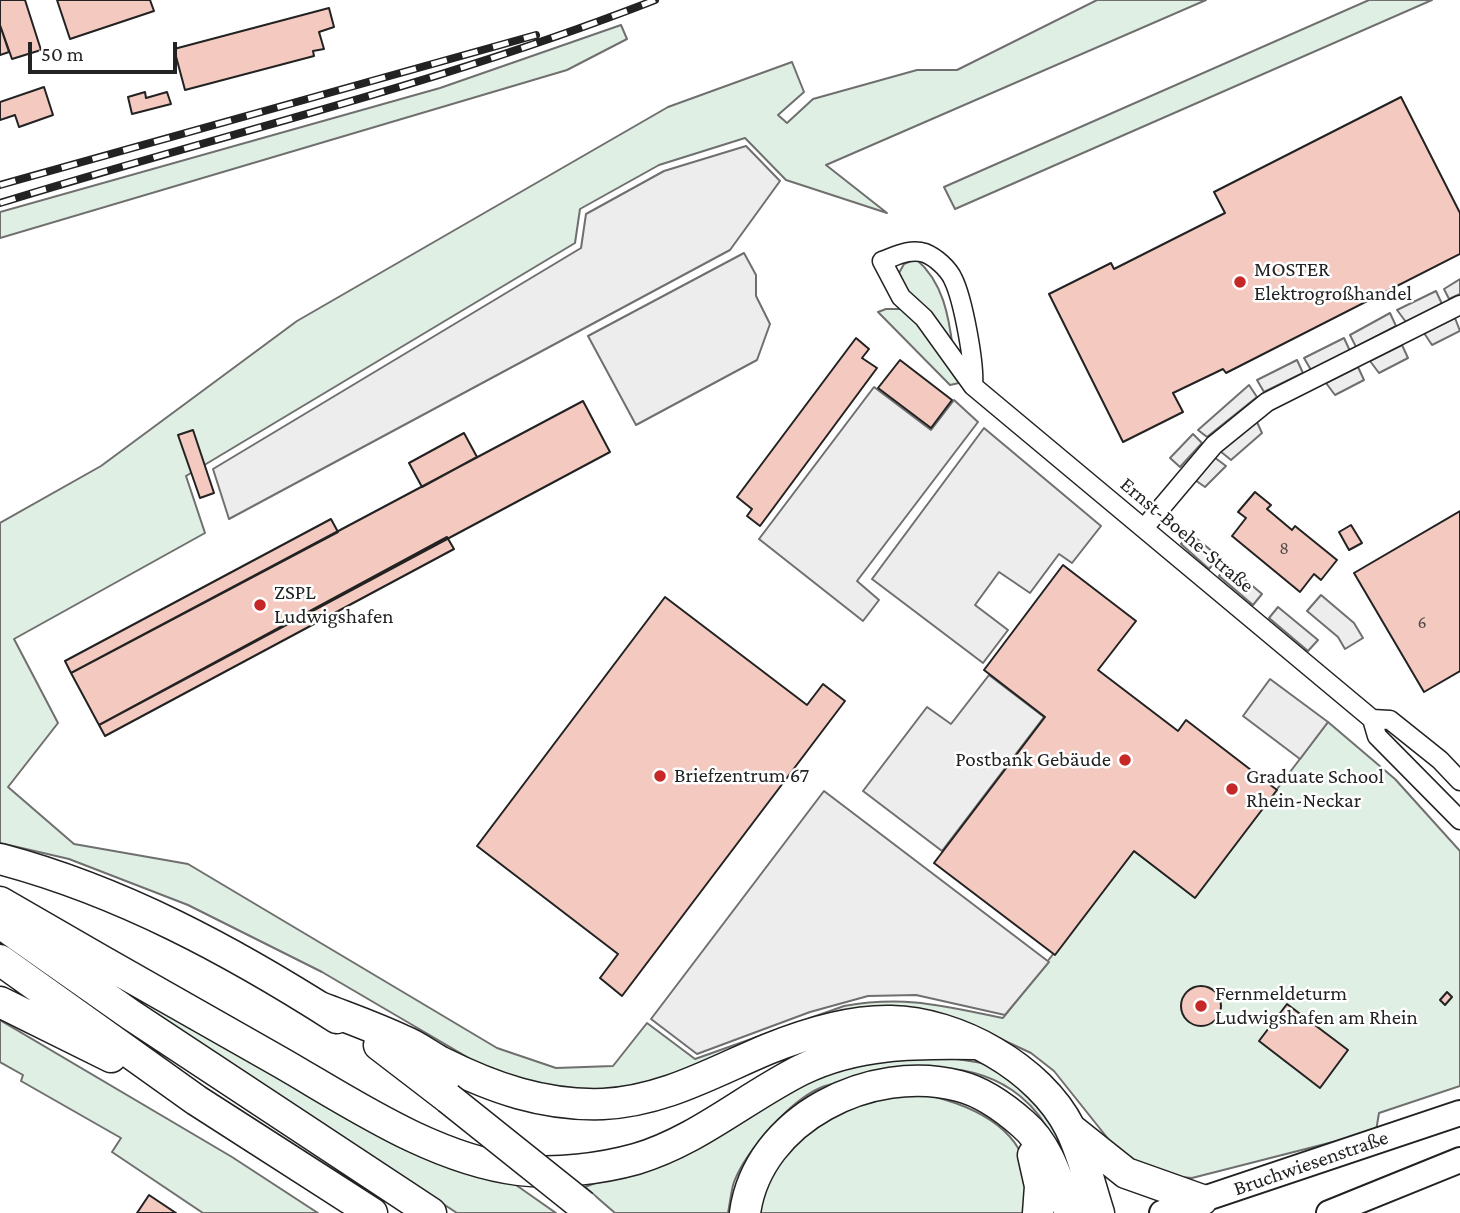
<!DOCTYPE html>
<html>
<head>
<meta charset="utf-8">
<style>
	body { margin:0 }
	#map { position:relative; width:1460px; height:1213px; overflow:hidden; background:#fff; font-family:"Crimson Pro",serif }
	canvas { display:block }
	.scale { position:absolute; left:28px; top:42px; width:149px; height:32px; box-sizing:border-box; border:4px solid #222; border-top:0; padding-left:9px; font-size:21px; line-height:24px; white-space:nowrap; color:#222; -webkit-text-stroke:5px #fff; paint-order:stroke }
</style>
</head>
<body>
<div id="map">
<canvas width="1460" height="1213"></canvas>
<div class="scale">50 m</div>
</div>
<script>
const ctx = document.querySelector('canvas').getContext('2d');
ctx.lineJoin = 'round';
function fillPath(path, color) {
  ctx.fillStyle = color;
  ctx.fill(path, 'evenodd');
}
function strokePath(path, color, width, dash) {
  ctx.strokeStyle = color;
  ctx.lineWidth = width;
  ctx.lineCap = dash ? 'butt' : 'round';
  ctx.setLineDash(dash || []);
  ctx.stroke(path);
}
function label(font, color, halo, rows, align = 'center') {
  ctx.font = font + ' "Crimson Pro",serif';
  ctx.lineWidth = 5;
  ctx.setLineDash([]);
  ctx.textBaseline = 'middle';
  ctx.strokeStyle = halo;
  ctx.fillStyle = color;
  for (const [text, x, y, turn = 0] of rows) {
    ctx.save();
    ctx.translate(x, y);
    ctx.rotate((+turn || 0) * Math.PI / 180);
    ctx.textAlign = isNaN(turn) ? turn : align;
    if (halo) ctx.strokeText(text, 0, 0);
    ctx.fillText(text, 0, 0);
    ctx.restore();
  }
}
const green = new Path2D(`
	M1097,0h109l-380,165 61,48 -101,-33 -41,-42 -86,27 -79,44 -5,34 -389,233 19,57 -191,106 44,84 -50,64 66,57 114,20 309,184 59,20 57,-2 34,-43 48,36 149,-53c62,-11 99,0 159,12l131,-167 61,46 133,-175 67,57 65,72v235l-81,27 -3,18 -184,47 -24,-2 -47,-21 -67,-84 -23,-18 -56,-26 -54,-12 -247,63 -74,14 -42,-2 -46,-12 -33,-14 -157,-92 -134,-67 -119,-46 -69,-16v-320l101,-57 196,-145 371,-214 124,-45 12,30 -26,23 9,8 26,-24 104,-29h40z
	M1369,0h63l-477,209 -11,-22z
	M621,25l6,14 -60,31 -567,168v-26l440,-124z
	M916,259c27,23 33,57 37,91l-42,-52 -12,-25 5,-9z
	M886,309h17l14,13 42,61 -9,2 -72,-73z
	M58,950l287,161 171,74 40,28h-99z
	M0,1020l232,137 86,56h-115l-91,-61 9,-14 -100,-57 2,-6 -23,-13z
	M883,1056l68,2 31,5 30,15 44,47 33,88h-9c-14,-43 -23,-87 -60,-117 -47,-38 -110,-31 -164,-17 -12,3 -25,4 -36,9 -30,13 -74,63 -86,94 -3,9 -4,21 -6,31h-113l-30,-26 70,-27 160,-84z
	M908,1091c45,8 107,26 119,79 3,13 1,29 2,43h-272l12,-39 54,-60z`);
fillPath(green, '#e0efe3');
strokePath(green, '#6f6f6f', 2);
const parking = new Path2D(`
	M746,146l34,35 -50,69 -501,269 -16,-50 368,-221 5,-34 78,-43z
	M744,253l12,22v21l14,28 -13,36 -121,65 -48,-89z
	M1460,279v15l-11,5 -5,-10z
	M1436,291l6,13 -36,18 -9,-12z
	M1390,313l6,13 -40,21 -6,-12z
	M1455,318l5,13 -28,14 -8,-12z
	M1344,338l6,13 -39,19 -7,-12z
	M1402,345l6,13 -29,15 -9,-12z
	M1297,360l6,13 -39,19 -7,-12z
	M1358,367l6,13 -29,15 -9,-12z
	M1249,385l8,12 -50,40 -9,-7z
	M874,387l57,43 23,-30 24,22 -121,159 22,19 -16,21 -104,-82z
	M1256,420l6,13 -31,27 -11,-9z
	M984,428l117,98 -29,37 -13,-9 -29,39 -31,-21 -24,33 33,25 -25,33 -111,-84z
	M1193,434l9,9 -22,24 -10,-9z
	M1214,457l12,9 -21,21 -10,-7z
	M1190,533l29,24 -10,12 -28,-25z
	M1228,565l34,29 -9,11 -34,-29z
	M1321,595l33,28 9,15 -18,11 -7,-12 -31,-26z
	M1278,607l40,33 -10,11 -39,-33z
	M989,675l55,42 -102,134 -79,-60 64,-84 24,17z
	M1270,679l58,43 -28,37 -57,-43z
	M824,791l225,171 -44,53 -89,-20 -48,1 -58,16 -113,42 -46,-35z`);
fillPath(parking, '#ededed');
strokePath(parking, '#6f6f6f', 2);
const building = new Path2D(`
	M0,0h25l16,50 -29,9 -12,-34z
	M57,0h93l4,11 -84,28z
	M329,8l5,19 -15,5 5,17 -11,2 1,5 -129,34 -11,-41z
	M0,25l9,27 -9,3z
	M44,87l9,28 -34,12 -4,-12 -15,5v-18z
	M145,92l1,6 21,-6 4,12 -39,10 -4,-17z
	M1401,97l59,116v41l-234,119 -3,-4 -50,24 10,19 -60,30 -74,-148 62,-31 3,6 111,-56 -11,-21z
	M856,338l13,11 -7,9 15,10 -117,158 -13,-10 5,-7 -15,-12z
	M900,360l52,40 -21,28 -53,-40z
	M583,401l27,51 -511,273 -28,-52z
	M193,430l21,63 -14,5 -22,-63z
	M464,433l13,24 -55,30 -13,-24z
	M1255,492l16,13 -4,4 25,21 3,-4 42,34 -16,20 -7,-6 -14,18 -68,-56 14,-18 -8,-6z
	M1460,511v160l-36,21 -70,-119z
	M331,519l7,13 -267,141 -6,-12z
	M1351,525l11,18 -13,7 -10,-18z
	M447,537l7,12 -349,187 -6,-11z
	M1063,565l73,56 -38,49 80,61 8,-11 91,70 -82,108 -61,-47 -79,104 -121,-92 111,-146 -61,-47z
	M665,597l142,108 16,-21 22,17 -223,295 -22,-18 18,-24 -141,-108z
	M1181 1006a20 20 0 1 1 40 0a20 20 0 1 1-40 0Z
	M1447,992l5,5 -7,8 -5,-5z
	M1287,1004l61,46 -28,38 -61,-47z
	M149,1195l27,18h-39z`);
fillPath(building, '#f3c9c0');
strokePath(building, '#222', 2);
const minor = new Path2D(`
	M973,386c2,-22 -10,-87 -20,-107 -5,-11 -18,-22 -28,-26 -15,-5 -29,3 -43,8l19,36 23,21 49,68 399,333 5,17 83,84
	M1144,528l70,-83 53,-43 193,-97
	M1372,719l18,1 50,40 20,21`);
const secondary = new Path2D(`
	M1162,1213l298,-100
	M1329,1213l131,-53`);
const trunk = new Path2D(`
	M0,859c121,32 232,92 337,159
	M0,902c93,54 186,107 280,160 73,42 153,97 239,108 37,4 81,-1 117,-11 61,-18 109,-61 165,-89 55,-27 114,-27 174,-26
	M0,923l131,92 300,198
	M0,960l196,140 176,113
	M0,1002l111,55
	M320,1007c28,11 57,21 84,34 13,5 24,14 37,21 52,26 103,44 162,42 61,-3 110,-32 165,-55 37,-15 82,-29 123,-28 66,1 149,47 179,107 13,26 20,57 29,85
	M379,1045l69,53
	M1072,1130l54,43 76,27
	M1033,1155l7,31 -2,27
	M745,1213c13,-95 127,-150 214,-127 24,6 46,22 64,38 26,22 35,58 47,89`);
strokePath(minor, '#222', 21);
strokePath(secondary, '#222', 28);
strokePath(trunk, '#222', 33);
strokePath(minor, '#fff', 18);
strokePath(secondary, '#fff', 24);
strokePath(trunk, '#fff', 30);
const rail = new Path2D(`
	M0,185l536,-150
	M0,203c219,-68 441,-119 655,-203`);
strokePath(rail, '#222', 8);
strokePath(rail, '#fff', 5, [16]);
const trunkBridge = new Path2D(`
	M448,1098l135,108`);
strokePath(trunkBridge, '#222', 33, []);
strokePath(trunkBridge, '#fff', 30);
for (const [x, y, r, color] of [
	[1240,282,7,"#c62828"],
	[260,605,7,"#c62828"],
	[1125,760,7,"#c62828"],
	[660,776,7,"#c62828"],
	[1232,789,7,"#c62828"],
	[1201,1006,7,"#c62828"]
]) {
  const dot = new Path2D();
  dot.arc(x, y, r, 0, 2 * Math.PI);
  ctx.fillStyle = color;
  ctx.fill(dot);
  strokePath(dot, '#fff', 2.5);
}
label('18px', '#564c4a', null, [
	["8",1284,548],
	["6",1422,622]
]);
label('21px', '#222', '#fff', [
	["MOSTER",1254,270],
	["Elektrogroßhandel",1254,294],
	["ZSPL",274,593],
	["Ludwigshafen",274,617],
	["Postbank Gebäude",1111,760,"right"],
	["Briefzentrum 67",674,776],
	["Graduate School",1246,777],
	["Rhein-Neckar",1246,801],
	["Fernmeldeturm",1215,994],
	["Ludwigshafen am Rhein",1215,1018]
], 'left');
label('21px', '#222', '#fff', [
	["Ernst-Boehe-Straße",1187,535,40],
	["Bruchwiesenstraße",1311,1163,-19]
]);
</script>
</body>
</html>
